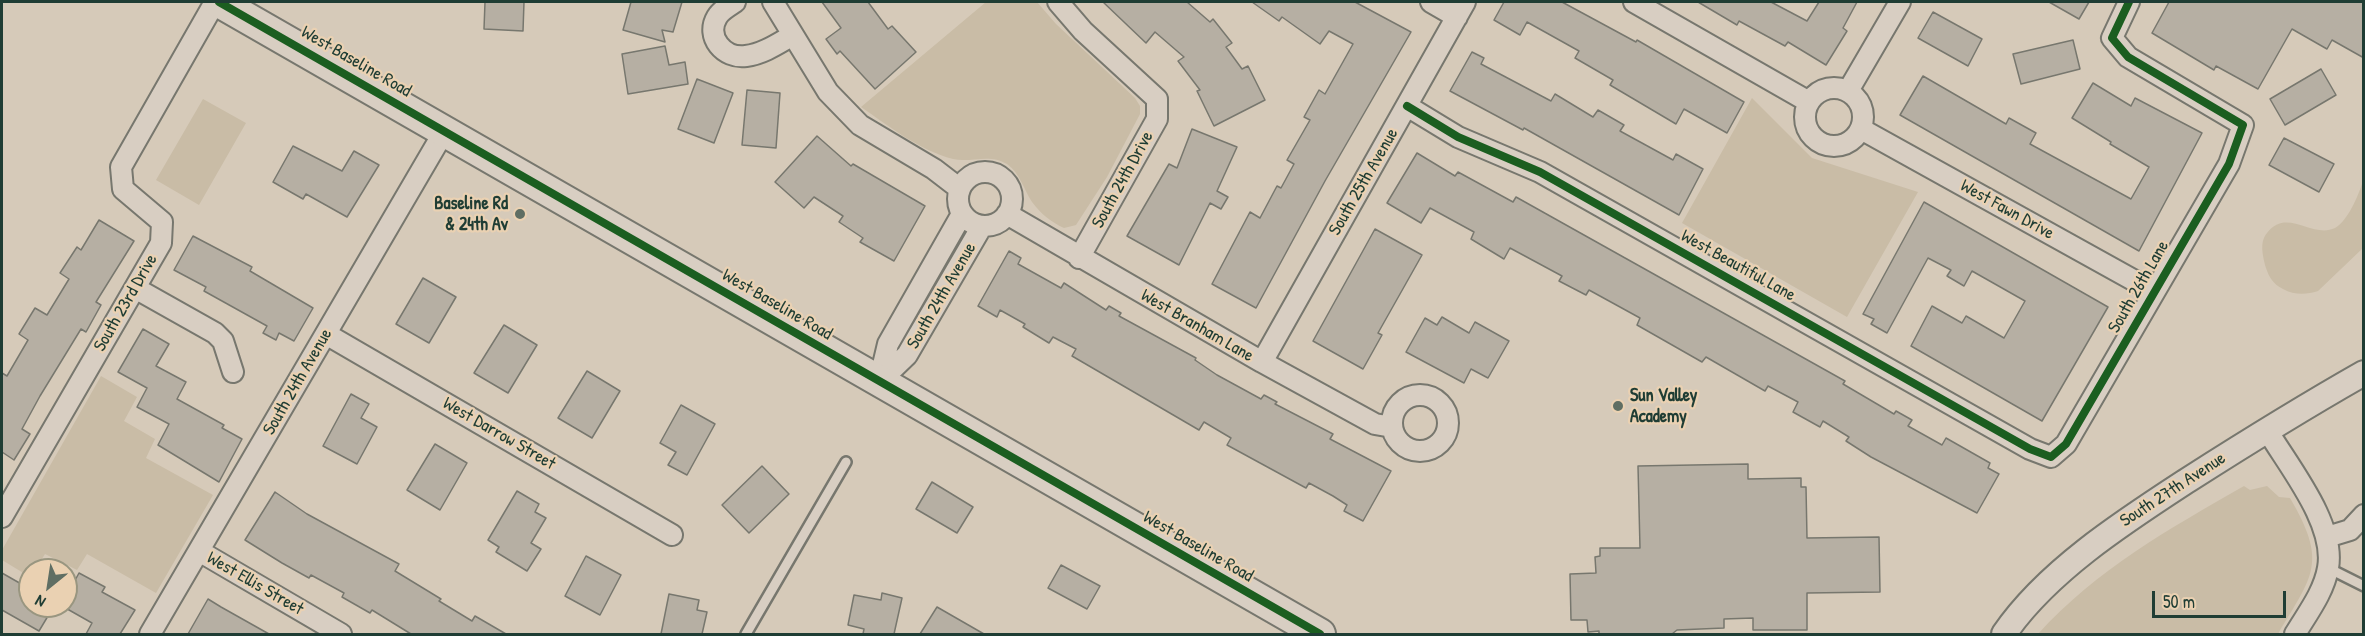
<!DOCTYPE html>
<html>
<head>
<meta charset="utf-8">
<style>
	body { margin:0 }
	#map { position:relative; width:2365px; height:636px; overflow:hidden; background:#d6cab9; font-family:"Patrick Hand",sans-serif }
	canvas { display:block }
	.frame { position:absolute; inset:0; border:3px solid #1f3d34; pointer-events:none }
	.north { position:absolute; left:18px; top:558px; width:60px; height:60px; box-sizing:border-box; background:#ead1b2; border:2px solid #999680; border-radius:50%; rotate:210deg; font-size:16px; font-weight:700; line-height:24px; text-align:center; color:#1f3d34 }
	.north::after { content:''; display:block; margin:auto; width:21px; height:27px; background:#5f6e63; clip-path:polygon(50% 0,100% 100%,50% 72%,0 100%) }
	.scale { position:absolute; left:2152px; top:591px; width:134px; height:27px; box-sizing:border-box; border:3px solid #1f3d34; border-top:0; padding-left:8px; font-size:18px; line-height:21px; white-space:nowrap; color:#1f3d34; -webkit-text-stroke:4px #ead1b2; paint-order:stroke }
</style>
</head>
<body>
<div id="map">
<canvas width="2365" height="636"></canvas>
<div class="frame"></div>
<div class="north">N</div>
<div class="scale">50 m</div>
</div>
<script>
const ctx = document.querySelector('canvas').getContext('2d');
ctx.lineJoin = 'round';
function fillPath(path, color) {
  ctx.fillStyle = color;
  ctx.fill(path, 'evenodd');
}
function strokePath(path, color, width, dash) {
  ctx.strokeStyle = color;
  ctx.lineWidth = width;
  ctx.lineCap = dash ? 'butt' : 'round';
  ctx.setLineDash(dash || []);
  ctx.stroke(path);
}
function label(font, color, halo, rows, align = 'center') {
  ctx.font = font + ' "Patrick Hand",sans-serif';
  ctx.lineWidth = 4.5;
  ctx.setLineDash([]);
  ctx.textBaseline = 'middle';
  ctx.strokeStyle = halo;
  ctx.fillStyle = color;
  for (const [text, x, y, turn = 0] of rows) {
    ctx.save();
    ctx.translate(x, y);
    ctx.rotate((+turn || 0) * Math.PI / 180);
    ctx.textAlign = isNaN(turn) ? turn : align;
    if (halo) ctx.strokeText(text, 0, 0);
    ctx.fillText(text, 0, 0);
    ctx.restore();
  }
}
fillPath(new Path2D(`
	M986,2h51l19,22 79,74 5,8v8l-33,63 -31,48 -12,3c-13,-6 -23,-14 -32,-26 -8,-12 -12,-29 -25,-38 -18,-11 -36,-1 -54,-5 -34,-9 -63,-32 -92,-52z
	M1752,98l60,60 106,34 -71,125 -165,-94z
	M203,99l43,24 -47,82 -43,-25z
	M2363,181v67l-45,43c-12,4 -24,4 -35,-2 -10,-5 -14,-12 -17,-21 -3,-11 -7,-26 1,-35 20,-26 45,6 68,-5 13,-7 24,-34 28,-47z
	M101,376l36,21 -13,24 31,18 -9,19 67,37 -57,98 -69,-39 -10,16 -32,-16 -10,16h-5v7l-28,-17v-10z
	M2244,486l6,4 17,-4 12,11 11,1c38,65 23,77 -12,136h-240c59,-65 131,-105 206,-148z`), '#c9bca6');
const building = new Path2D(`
	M485,2h39l-1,29 -39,-2z
	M631,2h51l-9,30 -11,-2 3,12 -42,-12z
	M822,2h46l20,27 4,-3 24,26 -41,37 -35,-38 -3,3 -11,-15 15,-11z
	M1103,2h84l23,20 3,-3 19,24 -6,4 16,22 6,-3 17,34 -51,26 -17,-35 3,-1 -22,-29 6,-4 -29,-25 -9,11z
	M1252,2h103l56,30 -86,149 -69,127 -44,-24 38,-72 10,6 17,-32 4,2 13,-24 -7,-4 23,-40 -6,-3 15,-27 6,4 28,-50 -24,-13 -9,13 -38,-27 -3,4z
	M1504,2h58l74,40 1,-2 107,62 -17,31 -43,-24 -8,15 -66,-39 3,-5 -38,-22 4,-7 -52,-29 -7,13 -26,-15z
	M1698,2h73l36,19 12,-19h38l-14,26 4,3 -21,34 -38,-23 -3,4 -46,-25 -2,4z
	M2049,2h40l-10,17z
	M2169,2h195v56l-32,-18 -5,9 -35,-20 -34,60 -42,-23 -2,4 -62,-37z
	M1933,12l49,27 -14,27 -50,-28z
	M2073,40l7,29 -59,15 -8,-30z
	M665,46l4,19 16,-3 3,22 -60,10 -6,-40z
	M1472,52l12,6 -3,6 70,37 4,-7 38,23 5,-7 26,15 -4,6 53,29 3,-6 27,15 -24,46 -155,-87 -1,2 -73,-39z
	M2321,69l15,26 -51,30 -15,-26z
	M1923,76l83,48 3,-6 27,15 -6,11 101,55 18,-32 -39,-23 1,-2 -39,-24 21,-35 38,23 4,-8 67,35 -63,118 -239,-136z
	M697,79l36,14 -19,50 -36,-14z
	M747,90l33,3 -4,55 -34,-3z
	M1192,129l45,18 -20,44 11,6 -7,12 -11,-6 -31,62 -52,-29 42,-72 8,4z
	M817,136l34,30 2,-2 72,42 -31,55 -34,-19 3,-4 -24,-16 4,-6 -29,-19 -10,11 -29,-26z
	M2284,138l50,26 -15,28 -50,-27z
	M293,146l49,25 12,-20 25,14 -32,52 -41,-23 -3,5 -30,-17z
	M1417,153l38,23 3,-4 55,30 3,-5 329,184 -2,3 51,30 2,-3 16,9 -4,6 34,19 4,-7 44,25 -2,5 11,6 -22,39 -106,-56 -25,-16 3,-4 -26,-16 -3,6 -27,-15 5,-10 -30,-16 -3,5 -59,-34 -4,5 -65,-37 3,-7 -51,-28 -3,5 -27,-14 3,-5 -52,-28 -6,11 -33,-20 3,-7 -44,-24 -9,15 -34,-20z
	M1924,202l184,105 -66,114 -131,-75 21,-40 30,17 4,-7 38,22 21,-37 -53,-30 -8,15 -17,-10 4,-6 -23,-12 -41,75 -16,-9 3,-5 -11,-5z
	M99,220l35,21 -38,61 5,3 -15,27 -5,-3 -41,67 -18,33 8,5 -16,26 -12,-8v-79l5,3 21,-36 -9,-6 16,-26 12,7 22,-36 -9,-6 17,-26 4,3z
	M1375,229l47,26 -44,78 4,2 -19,34 -50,-28z
	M193,236l59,31 -2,4 63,37 -19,33 -15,-8 -3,7 -13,-7 4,-7 -63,-35 2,-4 -32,-17z
	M1009,251l12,7 -3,6 43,24 3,-5 42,27 3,-4 12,7 -2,3 77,42 -1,2 22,15 44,24 3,-4 13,7 -2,2 58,30 -3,5 61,32 -28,50 -19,-10 3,-6 -14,-9 -24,-13 -3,5 -79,-43 4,-7 -27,-16 -5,8 -127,-74 4,-7 -23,-12 -4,6 -26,-16 2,-3 -25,-14 -3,7 -19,-11z
	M423,278l33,19 -27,46 -33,-19z
	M1442,317l27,16 6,-11 34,19 -21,37 -17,-9 -7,14 -58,-31 19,-34 12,7z
	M504,325l33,20 -29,48 -34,-20z
	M143,329l26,15 -13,22 30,16 -9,17 47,26 -2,3 20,11 -23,43 -61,-37 11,-21 -32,-17 10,-19 -29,-16z
	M587,371l33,20 -28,47 -34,-20z
	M351,394l18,10 -8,14 16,9 -20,37 -34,-18z
	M681,405l34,19 -28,51 -19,-10 8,-13 -16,-9z
	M435,444l32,19 -27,47 -33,-20z
	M1748,464v15l53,-1v9h5l1,51 72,-1 1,55 -73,1v37h-54v-12l-29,1v9l-47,2 -5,4h-73v-3l-11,1 -1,-12h-16l-1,-46 26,-1 -1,-16 5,-1v-8h40l-2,-82z
	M762,466l27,28 -40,39 -27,-28z
	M932,482l41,25 -16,26 -41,-24z
	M517,491l22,13 -4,8 11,6 -15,25 10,6 -14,22 -31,-19 3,-5 -11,-7z
	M275,492l32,22 92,50 -4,7 46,28 -2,2 33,20 3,-5 31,18h-95l-39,-24 -2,3 -28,-16 2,-4 -33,-18 -2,3 -27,-15 -37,-23z
	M586,556l35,19 -21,40 -35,-19z
	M1061,565l39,21 -13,23 -39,-21z
	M2,573l28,16v17h24l-15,25 -37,-21z
	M79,573l26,14 -3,5 33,18 -15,24h-34l6,-11 -30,-17h4v-9z
	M882,593l20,5 -8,36h-31l1,-5 -16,-4 6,-30 27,5z
	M669,594l30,6 -2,10 10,2 -5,22h-41z
	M208,599l13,8 48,27h-81z
	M937,607l47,27h-64z`);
fillPath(building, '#b6afa3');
strokePath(building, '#77776e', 1.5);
const service = new Path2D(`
	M2328,568l36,18
	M746,634l100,-172`);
const minor = new Path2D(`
	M735,2c-6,4 -14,8 -18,15 -12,20 7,42 29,39 17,-2 33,-13 47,-21
	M773,2l55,90 32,33 74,44 26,20
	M1058,2l25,29 74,68v20l-78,139
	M1431,2l26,15
	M1634,2l175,100
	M1805 117a29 29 0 1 1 58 0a29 29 0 1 1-58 0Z
	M1848,91l52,-89
	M1407,106l51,31 82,35 490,277 21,8 15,-13 163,-280 14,-39 -115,-68 -16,-19 17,-36
	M1861,129l292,162
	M958 199a27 27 0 1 1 54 0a27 27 0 1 1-54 0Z
	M1007,214l255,148 113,62 17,3
	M135,288l80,45 8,8 10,31
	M326,334l346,201
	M1262,362l203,-360
	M879,382l9,-38 74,-130
	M879,382l28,-27 75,-129
	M1392 423a28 28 0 1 1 56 0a28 28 0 1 1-56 0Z
	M2267,430c22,37 69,94 61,138 -4,24 -21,46 -33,66
	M2,517l159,-274 1,-21 -39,-33 -2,-22 94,-165
	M2327,537l23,-7 14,-15
	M199,551l142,83
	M150,634l295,-504`);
const tertiary = new Path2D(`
	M2004,634c43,-63 121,-113 184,-154 58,-37 116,-73 176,-107`);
const primary = new Path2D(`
	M219,2l1101,632`);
strokePath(service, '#77776e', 14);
strokePath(minor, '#77776e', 24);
strokePath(tertiary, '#77776e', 28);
strokePath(primary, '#77776e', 34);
strokePath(service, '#d8cec2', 9);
strokePath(minor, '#d8cec2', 20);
strokePath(tertiary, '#d8cec2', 24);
strokePath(primary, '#d8cec2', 30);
strokePath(new Path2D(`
	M219,2l1101,632
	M1407,106l51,31 82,35 490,277 21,8 15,-13 163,-280 14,-39 -115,-68 -16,-19 17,-36`), '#1b5e20', 8);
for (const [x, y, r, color] of [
	[520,214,6,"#5f6e63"],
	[1618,406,6,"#5f6e63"]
]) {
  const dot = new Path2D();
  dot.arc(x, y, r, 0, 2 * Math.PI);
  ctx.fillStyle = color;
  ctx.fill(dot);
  strokePath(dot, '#ead1b2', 2);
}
label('18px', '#1f3d34', '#ead1b2', [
	["West Baseline Road",356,62,30],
	["South 24th Drive",1123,180,-61],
	["South 25th Avenue",1364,182,-60],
	["West Fawn Drive",2007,210,29],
	["West Beautiful Lane",1738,266,29],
	["South 26th Lane",2139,287,-60],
	["South 24th Avenue",942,296,-60],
	["South 23rd Drive",126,303,-60],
	["West Baseline Road",777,305,30],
	["West Branham Lane",1197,326,30],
	["South 24th Avenue",298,382,-60],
	["West Darrow Street",499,434,30],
	["South 27th Avenue",2173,490,-33],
	["West Baseline Road",1198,547,30],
	["West Ellis Street",255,584,30]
]);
label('bold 18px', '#1f3d34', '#ead1b2', [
	["Baseline Rd",508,204],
	["& 24th Av",508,225],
	["Sun Valley",1630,396,"left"],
	["Academy",1630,417,"left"]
], 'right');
</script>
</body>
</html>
